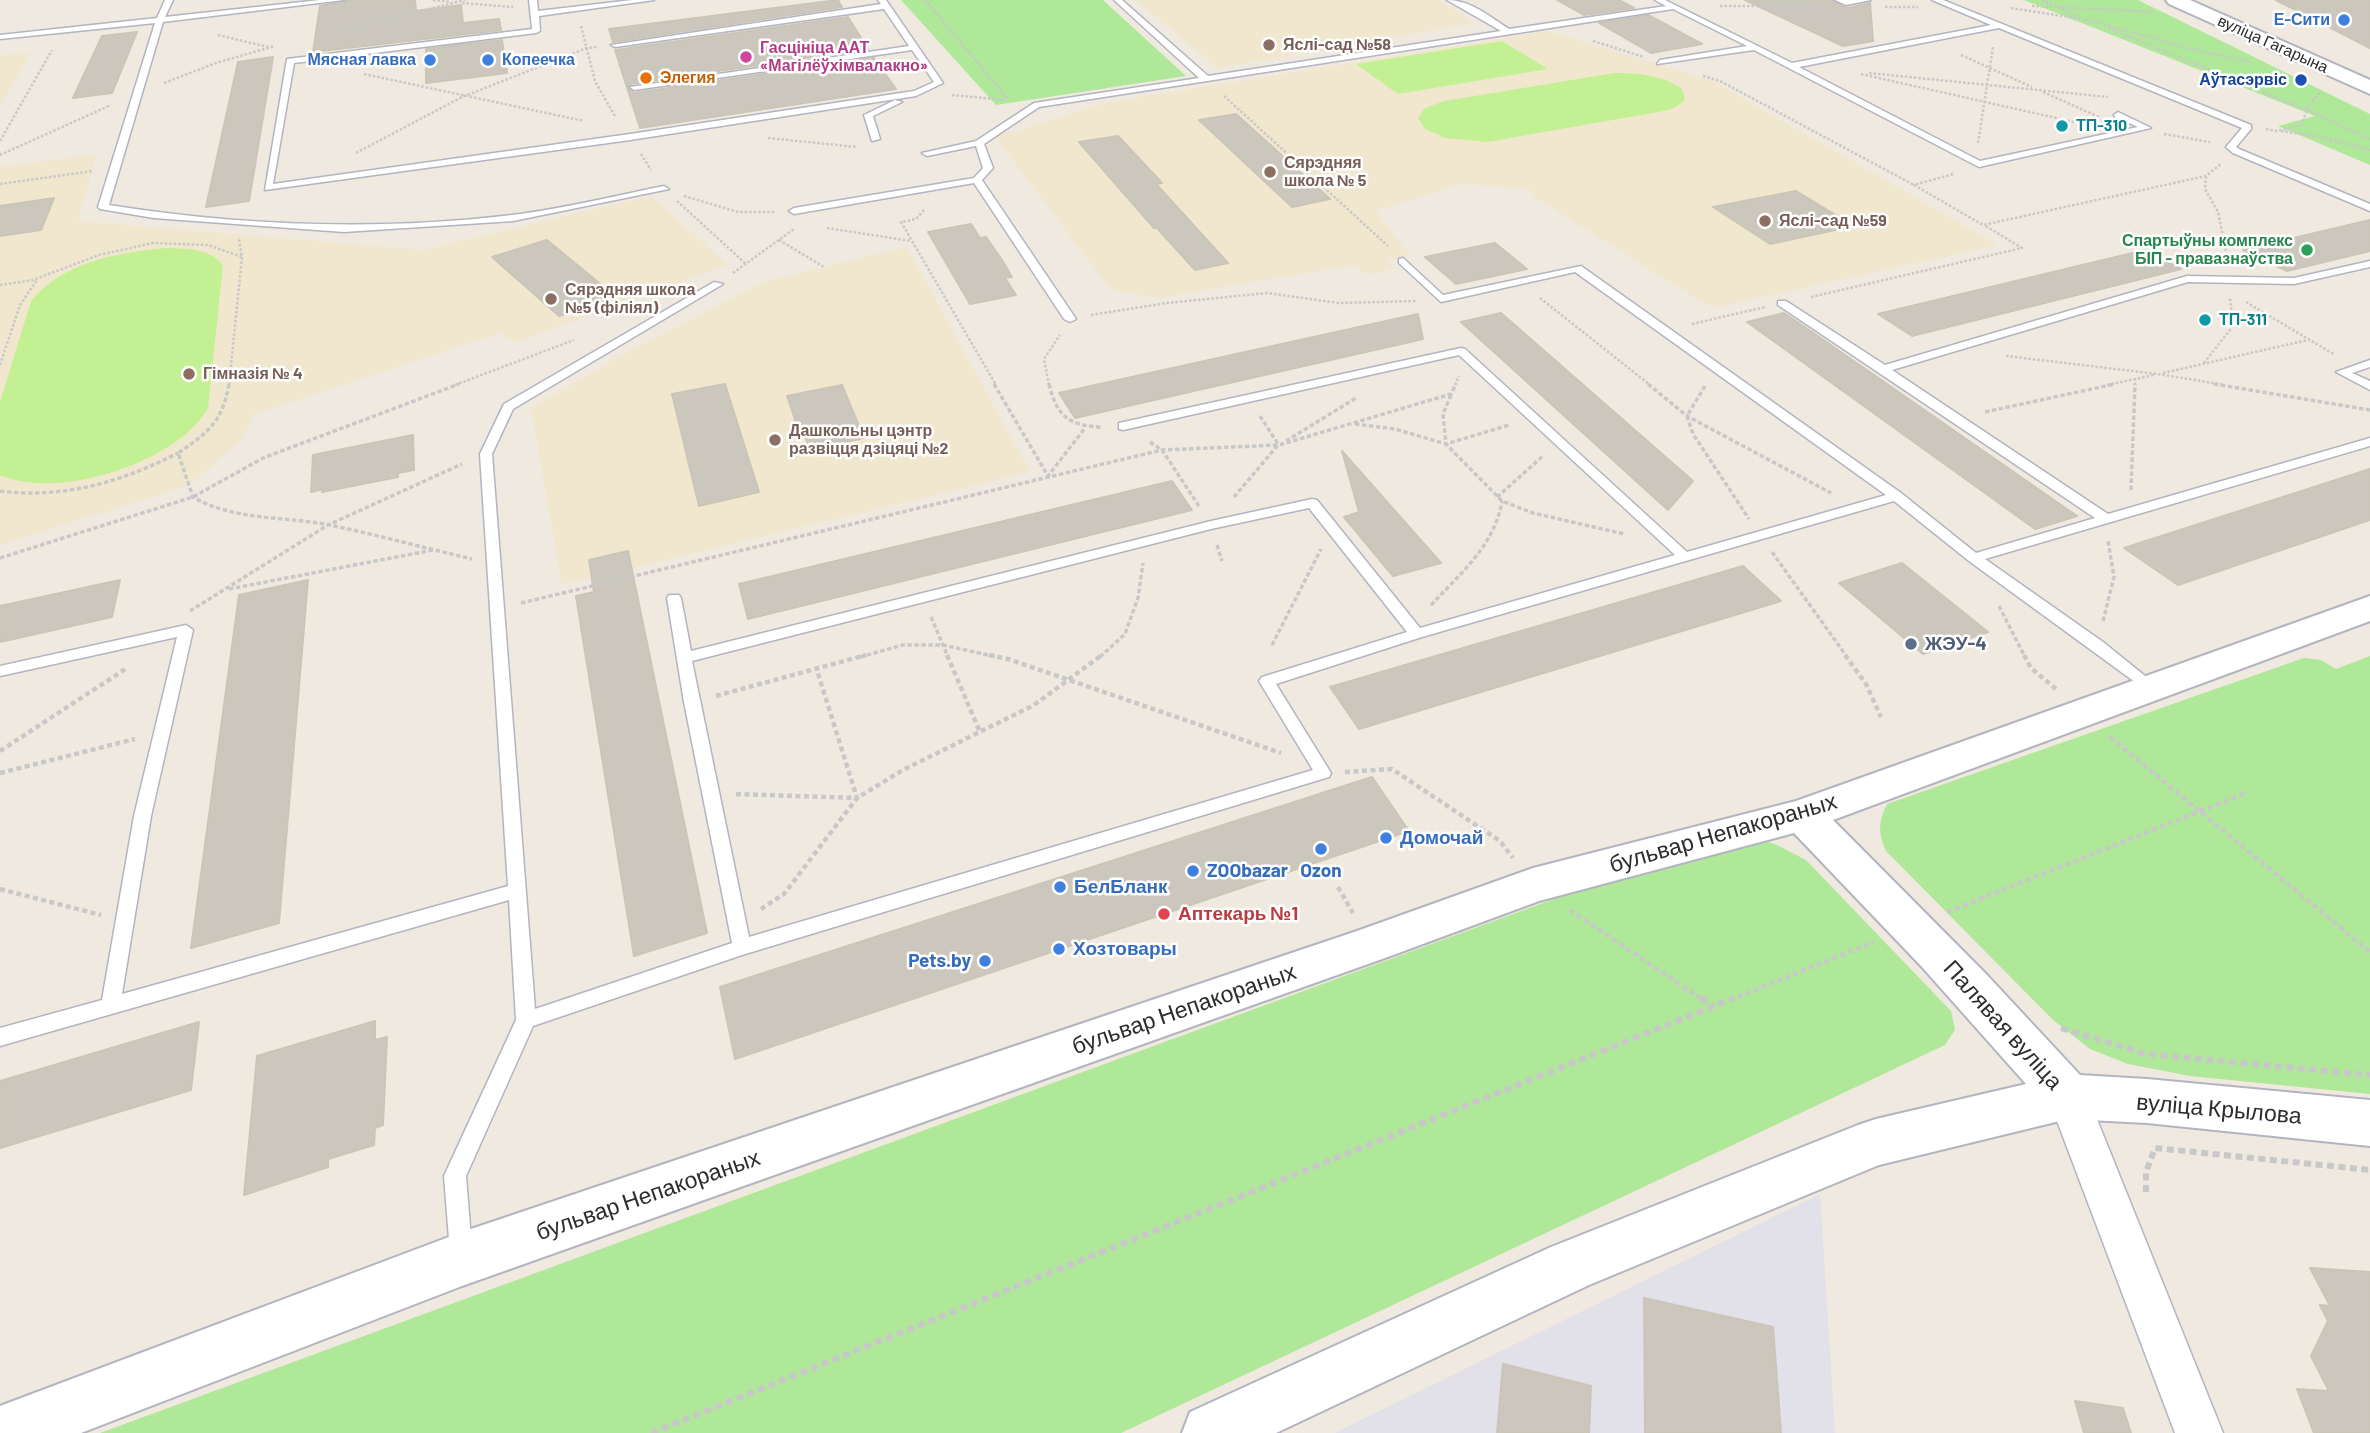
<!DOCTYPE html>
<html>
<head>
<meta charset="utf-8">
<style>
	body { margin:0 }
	canvas { display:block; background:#efe9df }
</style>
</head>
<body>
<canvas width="2370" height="1433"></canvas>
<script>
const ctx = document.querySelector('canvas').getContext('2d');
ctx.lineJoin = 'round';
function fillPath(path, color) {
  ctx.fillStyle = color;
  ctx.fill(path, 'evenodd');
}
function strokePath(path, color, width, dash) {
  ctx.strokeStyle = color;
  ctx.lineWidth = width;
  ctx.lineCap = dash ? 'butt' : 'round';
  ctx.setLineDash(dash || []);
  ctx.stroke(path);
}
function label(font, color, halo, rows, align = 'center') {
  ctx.font = font + ' Barlow,sans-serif';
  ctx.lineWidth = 5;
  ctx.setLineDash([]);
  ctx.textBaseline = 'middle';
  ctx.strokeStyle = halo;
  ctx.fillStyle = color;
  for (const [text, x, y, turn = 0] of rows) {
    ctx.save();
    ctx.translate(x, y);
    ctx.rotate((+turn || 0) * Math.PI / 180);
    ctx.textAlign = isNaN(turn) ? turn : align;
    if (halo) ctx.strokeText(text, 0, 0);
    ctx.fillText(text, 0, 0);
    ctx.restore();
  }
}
fillPath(new Path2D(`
	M1820,1194l15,239h-500z`), '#e2e0e8');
fillPath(new Path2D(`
	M1136,0h302l37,23 -257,45z
	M1548,31l165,50 285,164 -280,62 -12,-2 -171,-108 -6,-8 -68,-5 -85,27 34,45 -24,4 9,9 -29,6 -10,-10 -197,33 -48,-8 -116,-153 115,-35z
	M31,53l-31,53v-50z
	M97,154l-19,67 345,29 228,-54 77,69 -212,77 -16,-9 -246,81 -12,25 -52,46 -190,60v-378z
	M907,247l123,225 -468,113 -31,-177 99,-57 133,-69z`), '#f1e7ce');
fillPath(new Path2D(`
	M901,0h202l83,76 -190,29z
	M2024,0h114l232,114v51l-92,-39 37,-10z
	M2370,656v438l-180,-18 -62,-12 -38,-15 -37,-29 -167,-169c-8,-19 -8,-28 1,-47l417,-146 17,2 15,9z
	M1743,835l32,9 31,16 145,151 4,19 -10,15 -824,388h-1021l1620,-595z`), '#b0e899');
fillPath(new Path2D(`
	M1502,41l46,28 -150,25 -42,-30z
	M1614,73c24,0 48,2 68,16l3,11 -11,8 -10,3 -177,31 -42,-4 -20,-9 -7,-11 7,-10 19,-7z
	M167,248c21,1 42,0 56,17l-15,143c-29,54 -151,93 -208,67v-73l31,-101c31,-39 89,-49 136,-53z`), '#c4f094');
const building = new Path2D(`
	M347,0h68l1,11 45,-6 2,18 36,-4 2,11 -188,22 7,-46z
	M838,0l4,7 -229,35 -4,-13z
	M1557,0h62l15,8 -50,7z
	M1745,0h88l14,8 23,-5 3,38 -30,5z
	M2276,0h94v48z
	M1648,15l54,29 -51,9 -52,-30z
	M848,17l20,32 -238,35 -3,3 7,6 240,-35 22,31 -256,39 -25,-78z
	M137,32l-25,61 -39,5 29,-62z
	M502,40l5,33 -81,10v-34z
	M273,57l-24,144 -43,6 32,-145z
	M1236,114l94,85 -38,8 -93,-87z
	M1118,136l44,47 -6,1 72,79 -33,7 -38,-42h-3l-75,-86z
	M1796,191l58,35 -84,18 -57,-37z
	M54,198l-13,32 -41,6v-30z
	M2370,220v31l-83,20 -44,-21z
	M971,224l9,14 6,-1 16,23 10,17 -7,1 11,17 -46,9 -42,-72z
	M547,240l69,57 -57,19 -67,-59z
	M1495,243l32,26 -71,15 -31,-27z
	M2145,250l36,19 -269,67 -34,-22z
	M1501,313l192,168 -25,29 -207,-188z
	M1784,313l31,21 262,182 -42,13 -288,-207z
	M1418,314l5,25 -348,79 -16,-25z
	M725,384l34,108 -60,14 -27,-112z
	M842,385l22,53 -54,12 -7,-20 -4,1 -12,-35z
	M413,435l1,35 -16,3v4l-76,15 1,-3 -12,3 2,-37z
	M1342,451l99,112 -48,13 -49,-59 15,-5z
	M2370,469v51l-192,65 -54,-37z
	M1172,481l20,29 -444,109 -9,-35z
	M628,551l79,382 -73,23 -58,-360 18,-4 -5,-32z
	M1902,563l86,69 -65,22 -84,-71z
	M1743,566l38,35 -422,128 -29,-42z
	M120,580l-8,37 -112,25v-36z
	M308,580l-29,343 -88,25 48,-353z
	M1372,777l37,54 -674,228 -15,-72z
	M375,1021v19l12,-3 -4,88 -8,3 -1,17 -46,14v8l-84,28 13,-139z
	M199,1022l-8,68 -191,58v-67z
	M2310,1268l60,4v161h-56l-17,-44 32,2 -18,-35 17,-35 -8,-16 10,1z
	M1644,1298l129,29 8,106h-136z
	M1503,1364l88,22 -2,47h-92z
	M2075,1401l48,7 8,25h-47z`);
fillPath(building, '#cbc7bd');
strokePath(building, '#cbc5b8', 2);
const service = new Path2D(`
	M165,0h8l-8,17 155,-17h24l-181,22 -54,183c132,21 270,26 403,10 51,-6 102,-19 152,-29l5,3 -156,32 -169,11 -190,-14 -54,-9 -2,-2 57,-184 -155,16v-4l157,-17z
	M529,0h8l1,11 94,-11h22l-115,16 1,15 -4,2 -242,30 -21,121 357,-50 284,-43 20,-9 -22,-32 -278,40 -4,-3 279,-41 -25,-37 -269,38 -4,-2 270,-41 -3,-4h8l57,83 -27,13 -286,44 -365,50 22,-131 245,-30z
	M1114,0h8l86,76 293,-45 -54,-31c24,0 43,17 62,29l157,-23 -11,-6h10l127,63 199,-38 -59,-25h11l308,125v4l-15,18 3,2 131,55v7l-137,-58 -7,-6 16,-19 -243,-100 -200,39 181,94 158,-34 -23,-10 -1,-2 4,-3 33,16 -172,39 -225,-117 -97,14 3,-4 87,-14 -74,-37 -634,98 -55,37 9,24 -11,12 94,139 -6,3 -6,-3 -90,-136 -180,31 -5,-3 5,-3 180,-30 9,-10 -7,-22 -49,10 -5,-3 54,-12 58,-38 165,-25z
	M1835,0h36l-25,5z
	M895,100l7,2 -29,14 7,23 -8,2 -8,-26z
	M1403,258l40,37 138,-29 320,227 75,60 119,-35 -317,-213v-4h8l99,64 302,-89 107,2 76,-17v6l-76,17 -106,-2 -296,88 216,144 262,-76v8l-385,113 118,83 52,42 3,4 -8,5 -181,-132 -75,-60 -472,136 -146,47 55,89 -2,4 -587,178 -209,71 -67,150 6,76 -3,8 -8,3 -8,-3 -3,-8 -6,-76 72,-156 -7,-120 -509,146v-18l102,-28 32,-184 43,-179 -177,39v-10l186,-41 7,5 -42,186 -29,178 386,-108 -28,-432 24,-50 210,-122 9,2 -210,125 -21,45 43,555 197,-66 -48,-241 -17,-104 2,-3h10l2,3 10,53 520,-130 101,-22 5,1 103,128 255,-73 -216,-200 -336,75 -4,-1v-6l342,-75 4,1 222,203 199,-57 -311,-223 -134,30 -42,-39v-4zM1309,508l98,124 -145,45 -3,4 54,89 -564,167 -57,-276 519,-132z
	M2370,360v7l-18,6 18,8v9l-34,-18z`);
const minor = new Path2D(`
	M2068,1079l14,5 6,13 135,336h-48l-127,-336 6,-13z`);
const secondary = new Path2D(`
	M2166,0h24l180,80v14l-201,-90z
	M2370,596v25l-537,199 154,155 93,100 67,4 223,21v46l-223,-23 -79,-4 -189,46 -290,120 -313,148h-94l8,-21 361,-165 307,-122 18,-6 150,-35 -104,-117 -128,-134 -255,68 -154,57 -923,328 -381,147h-81v-27l462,-174 895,-301 176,-63 263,-67z`);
strokePath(service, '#b3b4c1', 3);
strokePath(minor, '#b3b4c1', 3);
strokePath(secondary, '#b3b4c1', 4);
strokePath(new Path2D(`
	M433,0l17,2
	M925,0l84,100
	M2042,0l38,17
	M462,3l51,4
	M1720,6h100
	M2032,6l20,1
	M1885,7h33
	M2061,7l93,5
	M2011,8l77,12 104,29 59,13
	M581,26l14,55 21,37
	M2108,28l199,82 63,29
	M328,34l137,-34
	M218,35l50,12
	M1593,41l51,16
	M1961,55l71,32
	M1869,73l239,24
	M364,74l220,47
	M1861,74l213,48
	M1703,76l17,5 194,104
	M164,83l52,-20 59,-17
	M2043,92l56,25
	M952,95l54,5
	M1224,96l164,150
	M2266,129l10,2 25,-5 8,-21 12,-13
	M2281,131l40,6 49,13
	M2164,134l46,8
	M768,138l89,9
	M0,141l52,-91
	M1978,143l15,-96
	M356,153l106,-56 125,-49 10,-1
	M641,154l10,16
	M0,155l111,-50
	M1953,174l-39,11 69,40 223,-49 16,-13
	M2206,176l-1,13 13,23 10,49
	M0,184l93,-13
	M684,196l54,16h37
	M677,201l69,63
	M924,210l-8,9 -15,3 95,163
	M827,228l84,13
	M779,240l45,27
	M733,273l61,-44
	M0,285l33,-5 66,-25 54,-12 55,2 34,12
	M1811,297l211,-49 -38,-23
	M1540,298l110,87
	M2246,302l89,53
	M1091,315l76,-12 100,-10 72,10 77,-2
	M1692,324l73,-17
	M2006,356l152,18 67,11
	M2204,363l29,-37 -3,-28
	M0,365l20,-60 17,-25
	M2163,373l145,-33
	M229,385l13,-128 -3,-18
	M455,385l119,-45
	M1049,385l-5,-26 16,-24
	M1455,385l4,-9
	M2107,385l47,-10
	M2135,385v-7`), '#c8c8c8', 2.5, [2.5, 2]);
strokePath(new Path2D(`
	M229,384c-7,38 -20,48 -51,69l15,44c41,24 91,19 137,28 47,10 95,23 142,34
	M994,384l54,92 37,-48
	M1049,384c8,33 20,42 54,43
	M1648,384l39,32 144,77
	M2214,384l156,26
	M1705,386l-18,30 6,18 56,85
	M1451,395l-8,19 3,30 56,57 31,12 91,21
	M1985,412l130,-28
	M1260,416l18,28
	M1355,424l40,5 51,15 63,-19
	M1286,441l70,-43
	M1150,442l12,8 37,56
	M2131,490l4,-106
	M0,491c64,8 121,-9 178,-38
	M1234,497l44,-52
	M1497,497l46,-41
	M1217,545l5,16
	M1772,552l75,105
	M0,558l193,-61 70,-39 196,-74
	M229,589l204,-39
	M521,603l641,-153 117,-5 172,-51 5,-10
	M1431,605c29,-31 64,-60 71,-104
	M1999,606l26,51
	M190,611l138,-86 134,-61
	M931,617l17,40
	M2103,621l11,-44 -6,-36
	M1272,645l49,-96
	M860,657l43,-12h40l54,12
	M1100,657l25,-23 13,-36 5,-35`), '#c8c8c8', 3.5, [4.5, 2.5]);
strokePath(new Path2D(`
	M947,655l33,77
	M989,655l19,4 273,94
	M1845,655l21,29 15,33
	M2024,655l7,13 25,21
	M716,696l150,-41
	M2110,737l260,215
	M0,751l127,-83
	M1345,772l47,-3 108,72 13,17
	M0,773l135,-34
	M736,794l121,4 -41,-131
	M1338,887l15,26
	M0,889l101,26
	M761,909l23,-15 73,-96 46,-28 131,-65 68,-50
	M1570,910l133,90
	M1947,912l301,-120
	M1730,1000l144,-58`), '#c8c8c8', 4.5, [5, 3.5]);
strokePath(new Path2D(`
	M1701,998l13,9
	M2061,1028l85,26 224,21
	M2146,1192v-20l9,-24 215,22
	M651,1433l1083,-435`), '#c8c8c8', 6, [7, 4.5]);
fillPath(service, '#fff');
fillPath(minor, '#fff');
fillPath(secondary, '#fff');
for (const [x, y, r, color] of [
	[2344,20,7,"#3f7fe0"],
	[1269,45,7,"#8d6e63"],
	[746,57,7,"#d1479c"],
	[430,60,7,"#3f7fe0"],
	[488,60,7,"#3f7fe0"],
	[646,78,7,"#e8710a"],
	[2301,80,7,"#1a4fb4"],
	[2062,126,7,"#0f9aa8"],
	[1270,172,7,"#8d6e63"],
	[1765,221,7,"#8d6e63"],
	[2307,250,7,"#2e9e5b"],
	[551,299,7,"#8d6e63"],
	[2205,320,7,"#0f9aa8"],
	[189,374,7,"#8d6e63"],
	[775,440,7,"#8d6e63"],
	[1911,644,7,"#5c6f8a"],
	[1386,838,7,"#3f7fe0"],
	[1321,849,7,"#3f7fe0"],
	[1193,871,7,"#3f7fe0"],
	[1060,887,7,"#3f7fe0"],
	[1164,914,7,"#e0444e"],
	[1059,949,7,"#3f7fe0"],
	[985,961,7,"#3f7fe0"]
]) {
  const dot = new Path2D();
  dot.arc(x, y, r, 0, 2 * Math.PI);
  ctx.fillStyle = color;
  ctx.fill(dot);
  strokePath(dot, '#fff', 2.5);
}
label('bold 16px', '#366cbe', '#fff', [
	["Е-Сити",2330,20],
	["Мясная лавка",416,60],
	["Копеечка",502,60,"left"]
], 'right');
label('16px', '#2d2d2d', '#fff', [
	["вуліца Гагарына",2273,44,24]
]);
label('bold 16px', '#785e54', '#fff', [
	["Яслі-сад №58",1283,45],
	["Сярэдняя",1284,163],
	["школа № 5",1284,181],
	["Яслі-сад №59",1779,221],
	["Сярэдняя школа",565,290],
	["№5 (філіял)",565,308],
	["Гімназія № 4",203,374],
	["Дашкольны цэнтр",789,431],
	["развіцця дзіцяці №2",789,449]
], 'left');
label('bold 16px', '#b23c85', '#fff', [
	["Гасцініца ААТ",760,48],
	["«Магілёўхімвалакно»",760,66]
], 'left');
label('bold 16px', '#c56008', '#fff', [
	["Элегия",660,78]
], 'left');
label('bold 16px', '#164399', '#fff', [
	["Аўтасэрвіс",2287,80]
], 'right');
label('bold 16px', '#0d838f', '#fff', [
	["ТП-310",2076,126],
	["ТП-311",2219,320]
], 'left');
label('bold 16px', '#27864d', '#fff', [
	["Спартыўны комплекс",2293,241],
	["БІП - правазнаўства",2293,259]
], 'right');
label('bold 19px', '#4e5e75', '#fff', [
	["ЖЭУ-4",1925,644]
], 'left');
label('bold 19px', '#366cbe', '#fff', [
	["Домочай",1400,838],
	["ZOObazar",1207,871],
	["Ozon",1321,871,"center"],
	["БелБланк",1074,887],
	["Хозтовары",1073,949],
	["Pets.by",971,961,"right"]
], 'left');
label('bold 19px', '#be3a42', '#fff', [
	["Аптекарь №1",1178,914]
], 'left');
label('23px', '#2d2d2d', '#fff', [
	["бульвар Непакораных",1723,833,-16],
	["бульвар Непакораных",1184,1009,-19],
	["Палявая вуліца",2003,1025,48],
	["вуліца Крылова",2219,1109,5],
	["бульвар Непакораных",648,1195,-19]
]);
</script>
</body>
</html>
